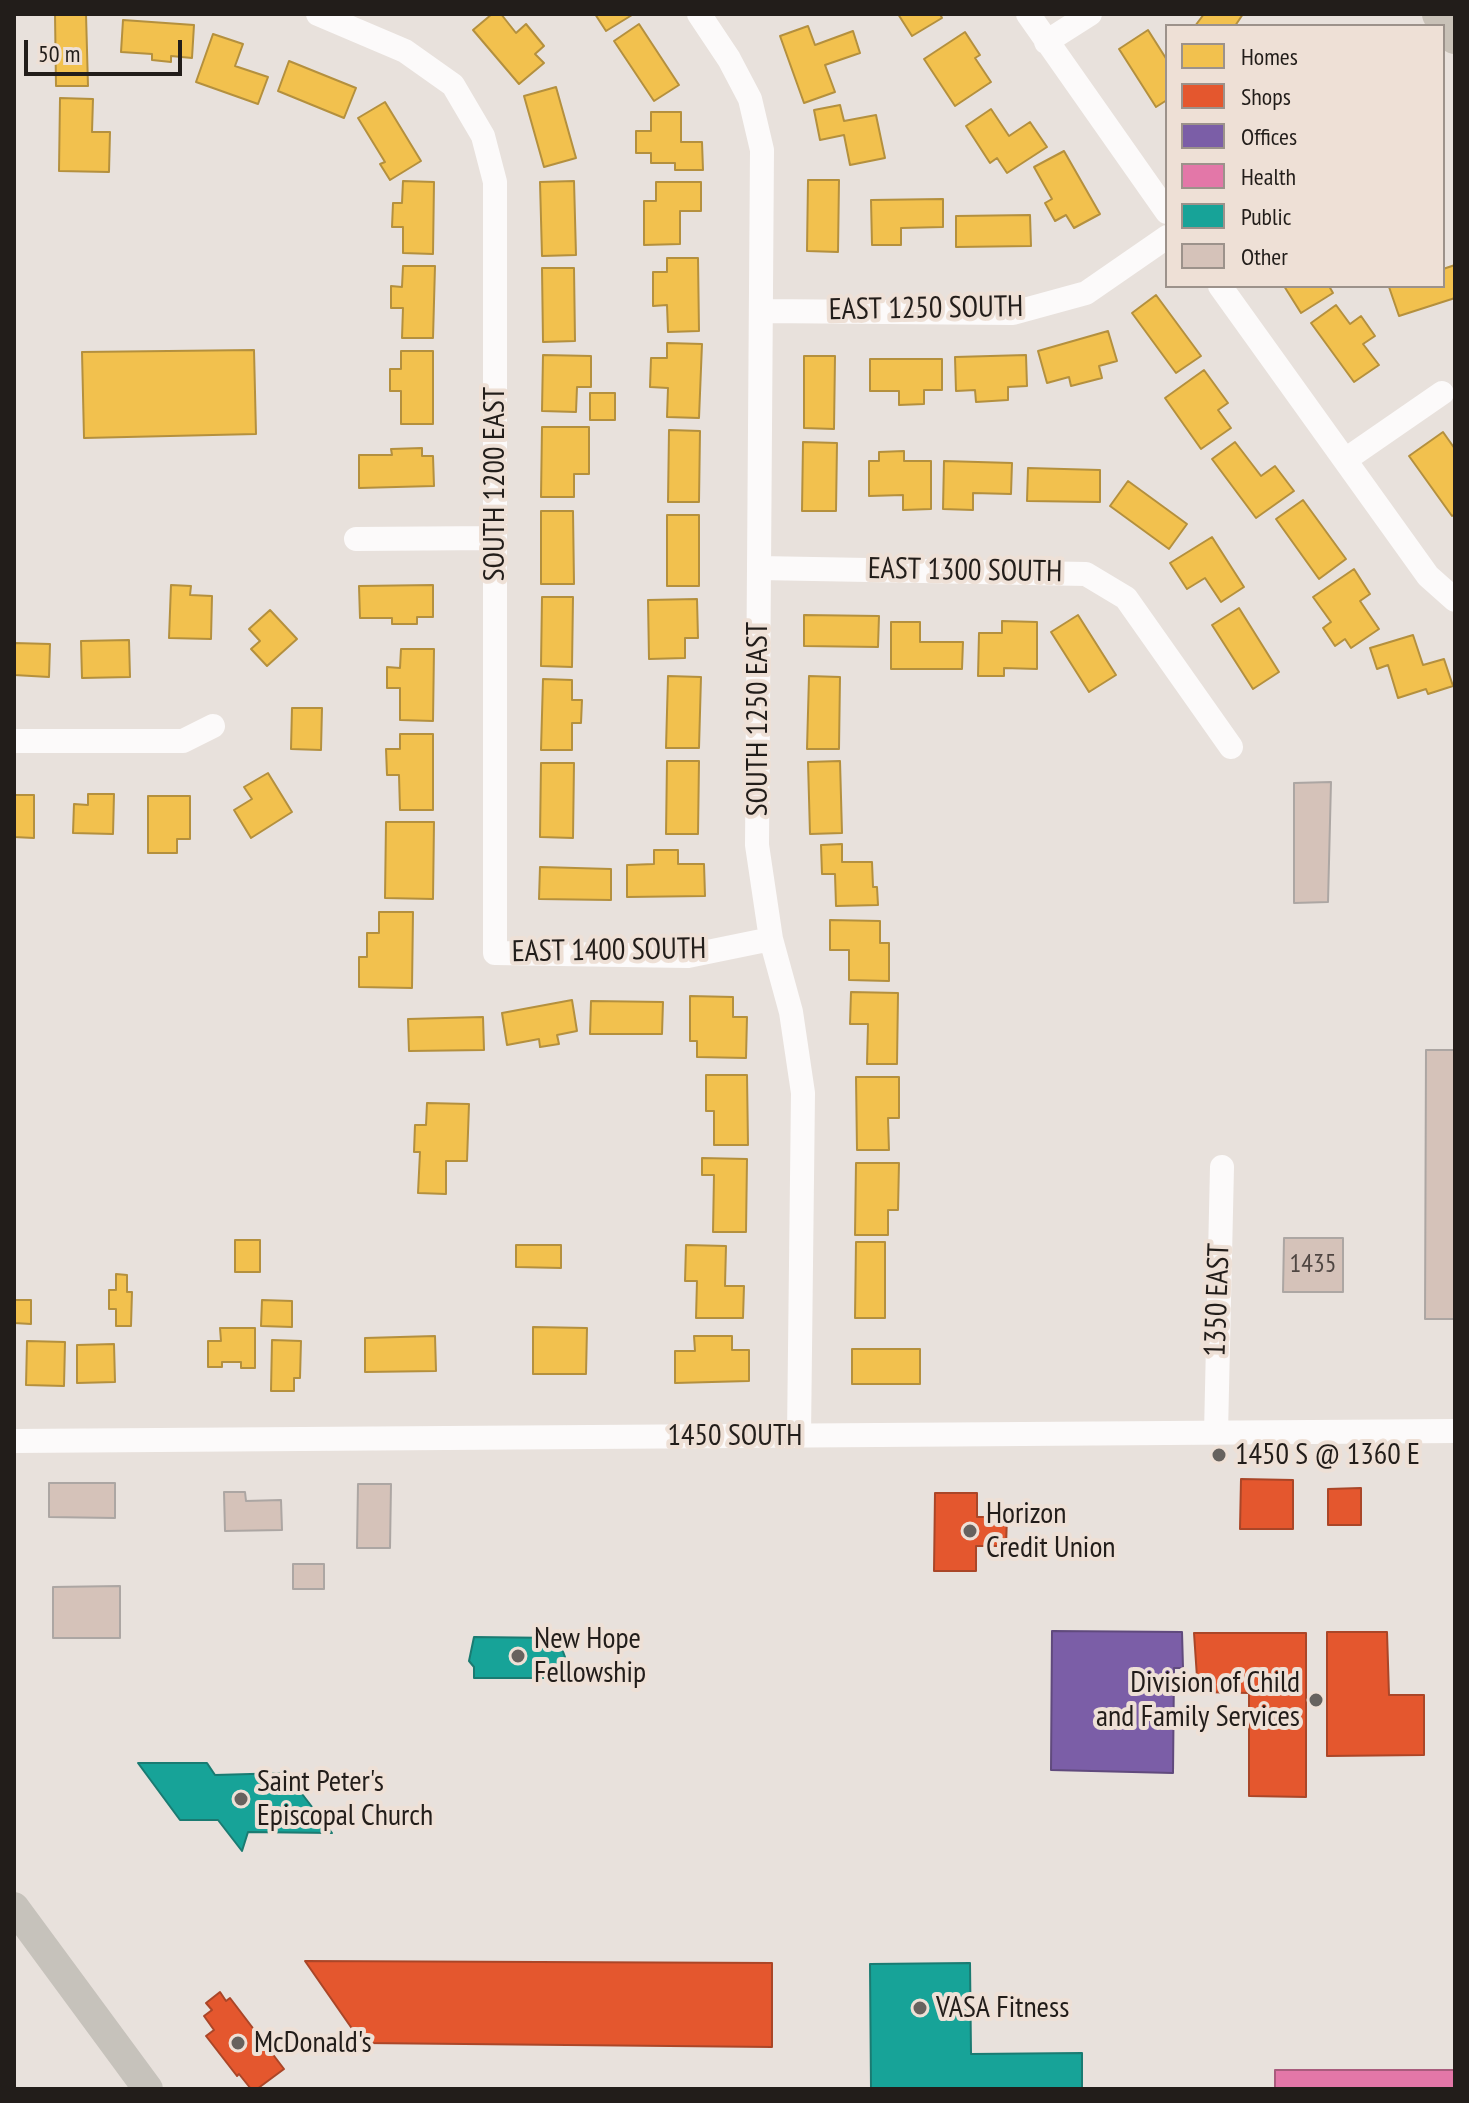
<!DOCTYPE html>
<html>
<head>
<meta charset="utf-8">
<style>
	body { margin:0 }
	#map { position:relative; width:1469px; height:2103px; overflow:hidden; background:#e8e1dc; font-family:"PT Sans Narrow",sans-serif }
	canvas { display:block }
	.frame { position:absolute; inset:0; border:16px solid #221d1a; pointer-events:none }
	.legend { position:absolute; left:1165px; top:24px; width:280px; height:264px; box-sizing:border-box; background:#eee0d6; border:2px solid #9c928b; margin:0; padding:10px 14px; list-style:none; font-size:24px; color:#221d1a }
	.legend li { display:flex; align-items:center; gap:16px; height:40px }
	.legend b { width:40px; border:2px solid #9c928b }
	.scale { position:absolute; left:24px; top:40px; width:158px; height:36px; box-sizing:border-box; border:4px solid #221d1a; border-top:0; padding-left:10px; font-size:24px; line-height:28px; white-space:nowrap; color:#221d1a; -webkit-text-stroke:6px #eee0d6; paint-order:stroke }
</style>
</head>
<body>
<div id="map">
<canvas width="1469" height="2103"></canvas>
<div class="frame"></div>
<ul class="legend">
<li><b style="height:22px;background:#f2c14e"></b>Homes</li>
<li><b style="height:22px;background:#e4572e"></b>Shops</li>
<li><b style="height:22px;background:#7b5ea7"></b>Offices</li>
<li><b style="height:22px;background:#e377a8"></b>Health</li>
<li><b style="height:22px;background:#17a398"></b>Public</li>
<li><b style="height:22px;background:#d5c2b9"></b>Other</li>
</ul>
<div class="scale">50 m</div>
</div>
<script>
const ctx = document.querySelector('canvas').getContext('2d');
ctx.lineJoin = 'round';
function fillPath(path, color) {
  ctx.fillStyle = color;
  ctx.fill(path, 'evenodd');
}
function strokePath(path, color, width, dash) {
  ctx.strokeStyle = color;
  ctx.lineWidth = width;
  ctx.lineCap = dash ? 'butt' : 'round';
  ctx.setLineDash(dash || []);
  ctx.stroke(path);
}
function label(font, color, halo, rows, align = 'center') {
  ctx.font = font + ' "PT Sans Narrow",sans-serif';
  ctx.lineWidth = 8;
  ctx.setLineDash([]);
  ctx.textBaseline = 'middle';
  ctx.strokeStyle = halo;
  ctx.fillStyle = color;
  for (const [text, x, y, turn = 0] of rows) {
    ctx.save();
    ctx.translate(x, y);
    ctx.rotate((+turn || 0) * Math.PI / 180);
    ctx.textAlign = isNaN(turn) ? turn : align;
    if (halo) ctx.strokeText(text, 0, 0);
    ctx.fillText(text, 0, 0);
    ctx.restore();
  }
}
const homes = new Path2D(`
	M55,14h31l2,72h-32z
	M492,14h9l15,19 10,-9 18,22 -9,8 9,9 -25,21 -46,-54z
	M595,14h36l1,1 -26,16z
	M898,14h42l2,4 -30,18z
	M1204,14h39l-8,12h-40z
	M123,20l71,5 -2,33 -21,-2v6l-19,-2v-6l-31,-2z
	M639,24l40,61 -25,16 -40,-60z
	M808,26l7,19 38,-14 7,22 -35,12 10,27 -31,11 -24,-67z
	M1148,30l19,30v40l-11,7 -37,-58z
	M965,32l15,23 -5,3 16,24 -36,24 -31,-47z
	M213,34l30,10 -8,22 33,11 -10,27 -62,-22z
	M289,61l67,27 -12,30 -66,-27z
	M556,87l20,71 -32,9 -20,-71z
	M60,98l33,1 -1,33h18l-1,40 -50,-1z
	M385,102l36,59 -31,19 -10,-16 5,-2 -27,-44z
	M840,105l4,16 32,-6 9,43 -35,7 -6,-30 -24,5 -6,-30z
	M991,109l18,27 21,-14 17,25 -40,26 -10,-15 -7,5 -24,-37z
	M651,112h30v30h21l1,28h-28v-7h-24v-10h-15v-22h15z
	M1064,151l36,63 -26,14 -8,-13 -11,6 -10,-18 7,-4 -18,-32z
	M808,180h31l-1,72 -31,-1z
	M403,181l31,1 -1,72 -30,-1v-26h-11l1,-24h9z
	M574,181l2,74 -34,1 -2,-74z
	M656,182h45v29h-21v33l-36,1v-44h12z
	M943,199v28l-42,1v17h-29l-1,-45z
	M1030,215l1,31 -75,1v-31z
	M667,258h31l1,73 -31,1 -1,-27 -14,1v-34h14z
	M1455,265v33l-56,18 -10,-29 54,-1v-17z
	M403,266h32l-2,72h-31l1,-30h-12v-22l11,1z
	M542,268h32l1,73 -32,1z
	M1284,286h45l4,7 -32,20z
	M1156,295l45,61 -25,17 -44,-60z
	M1336,305l14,19 11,-8 14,20 -12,8 16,21 -25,17 -43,-59z
	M1108,331l9,30 -18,5 3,12 -31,8 -2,-9 -22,6 -9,-32z
	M667,343l35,1 -3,74 -32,-1 1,-29 -18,-1 1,-29h16z
	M254,350l2,84 -172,4 -2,-86z
	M401,351h32v73h-32v-33h-11v-22h11z
	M543,355l48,1v31h-14l-1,25 -34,-1z
	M1026,355l1,31 -19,1v13l-32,2 -1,-12 -19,1 -1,-34z
	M804,356h31l-1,73 -30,-1z
	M870,359h72v31h-18v14l-25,1v-14h-29z
	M1204,370l24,33 -10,7 13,18 -30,21 -36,-51z
	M590,393h25v27h-25z
	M542,427h47v47h-15v23h-33z
	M669,430l31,1 -1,71h-31z
	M1443,432l12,17v65l-3,2 -43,-60z
	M803,442l34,1 -1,68h-34z
	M1235,442l26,34 14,-10 19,25 -38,27 -44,-59z
	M422,448v8h11l1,30 -75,2v-33h33l-1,-6z
	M904,451v10h27v48l-28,1v-15l-34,1v-35h10v-9z
	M944,461l68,2 -1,31 -38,-1v17l-30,-1z
	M1028,468l72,2v32l-73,-1z
	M1128,481l59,43 -18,25 -59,-43z
	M1303,500l43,59 -27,20 -43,-60z
	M541,511h32l1,73h-33z
	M667,515h32v71h-32z
	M1212,537l32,50 -23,15 -16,-24 -18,11 -17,-26z
	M1354,569l16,25 -10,7 19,28 -28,19 -6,-9 -10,7 -12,-18 8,-6 -18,-25z
	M171,585l20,1 -1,9 22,1 -1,43 -42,-1z
	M433,585v32h-16v7h-25v-6h-32l-1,-32z
	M542,597h31l-1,70 -31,-1z
	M697,599l1,39h-13v20l-36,1 -1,-59z
	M1239,608l40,64 -26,17 -41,-64z
	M270,610l27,29 -30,27 -16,-17 9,-8 -11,-12z
	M804,615l75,1 -1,31 -74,-1z
	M1078,615l38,60 -27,17 -38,-60z
	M1002,621l35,1v47l-33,-1v8h-26l1,-43h23z
	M891,622h29v20h43l-1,27h-71z
	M1413,635l10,30 21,-6 9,27 -25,8 -2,-5 -28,9 -10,-33 -11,4 -7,-21z
	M129,640l1,37 -48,1 -1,-37z
	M14,643l36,1 -1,33 -35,-2z
	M401,649h33l-1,72 -33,-1v-32h-13v-21l13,1z
	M668,676l33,1 -2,71h-33z
	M809,676l31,1 -1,72h-32z
	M543,679l29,1v20h10l-1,23h-9v27h-31z
	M292,708h30l-1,42 -30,-1z
	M400,734h33v76h-33l-1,-35h-12l-1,-26h14z
	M667,761h32l-1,73h-32z
	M840,761l2,72 -32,1 -2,-72z
	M541,763h33l-1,75 -33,-1z
	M268,773l24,39 -41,26 -17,-28 18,-11 -8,-12z
	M88,794h26l-1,40 -40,-1 1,-29 14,1z
	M14,795h20v43l-20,-1z
	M148,796h42v43h-13v14h-29z
	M386,822h48l-1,77 -48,-1z
	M842,844v18h30l1,25h4l1,18 -42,1 -1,-32h-13l-1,-29z
	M654,850h24v14h26l1,32 -78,1v-32l27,-1z
	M540,867l71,2v31l-72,-1z
	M379,912h34l-1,76 -53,-1v-30h8v-24h12z
	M830,920l50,1v22h9v38l-40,-1v-30h-19z
	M851,992l47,1 -1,71h-30l1,-40h-18z
	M690,996l43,1v20h14l-1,41 -49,-1v-16h-7z
	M572,1000l5,31 -20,4 2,9 -19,3 -1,-8 -32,6 -5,-32z
	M591,1001l72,1 -1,32h-72z
	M483,1017l1,33 -75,1 -1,-32z
	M706,1075h41l1,70h-34v-34h-8z
	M856,1077h43v41h-11l1,32h-32z
	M427,1103l42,1 -2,57h-21v33l-28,-1 2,-41h-6l1,-27h11z
	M702,1158l45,1 -1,73h-33l1,-57h-12z
	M856,1163h43l-1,47h-10v25h-33z
	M235,1240h25v32h-25z
	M856,1242h29v76h-30z
	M516,1245h45v23l-45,-1z
	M686,1245l40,1 -1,40h19l-1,32h-47l1,-37h-12z
	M116,1274l11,1v17h5l-1,34h-15v-17h-7v-19h7z
	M14,1300h17v24l-17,-1z
	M262,1300l30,1v26l-31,-1z
	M533,1327l54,1 -1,46h-53z
	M220,1328h35v40h-14v-6h-19v5h-14v-26h13z
	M435,1336l1,35 -71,1v-34z
	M694,1336h38v14h17v31l-74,2v-32h20z
	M272,1340l29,1 -1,37h-6v13h-23z
	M27,1341l38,1 -1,44 -38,-1z
	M114,1344l1,38 -38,1v-38z
	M852,1349h68v35h-68z`);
fillPath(homes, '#f2c14e');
strokePath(homes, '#b4903e', 2);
const shops = new Path2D(`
	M1241,1479l52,1v49h-53z
	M1361,1488v37h-33v-36z
	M935,1493h42v24h30l-1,29h-30v25h-42z
	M1327,1632h60l2,63h35v60l-97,1z
	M1194,1633h112v164l-57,-1v-103l-51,-1z
	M305,1961l467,2v84l-410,-4z
	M220,1992l6,9 4,-3 54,71 -27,20h-6l-12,-15 -2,2 -31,-40 8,-6 -10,-14 8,-6 -6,-7z`);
fillPath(shops, '#e4572e');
strokePath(shops, '#aa4628', 2);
const offices = new Path2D(`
	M1052,1631l130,1 1,36h-9l-1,105 -122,-3z`);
fillPath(offices, '#7b5ea7');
strokePath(offices, '#604a7d', 2);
const health = new Path2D(`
	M1275,2070h180v19h-180z`);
fillPath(health, '#e377a8');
strokePath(health, '#a95c7d', 2);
const public = new Path2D(`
	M474,1637l84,1 7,19v7l-8,14h-83v-11l-5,-6z
	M138,1763h69l8,12 71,-2 46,60 -84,-1 -6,19 -24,-31h-38z
	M970,1963l1,91 111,-1v36h-211l-1,-125z`);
fillPath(public, '#17a398');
strokePath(public, '#1a7b72', 2);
const building = new Path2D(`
	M1331,782l-3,120 -34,1v-120z
	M1426,1050h29v269h-30z
	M1284,1238h59v54h-60z
	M49,1483h66v35l-66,-1z
	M358,1484h33l-1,64h-33z
	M224,1492h21l1,9 35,-1 1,30 -57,1z
	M293,1564h31v25h-31z
	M120,1586v52h-67v-51z`);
fillPath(building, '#d5c2b9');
strokePath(building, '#aca6a3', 2);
strokePath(new Path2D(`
	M318,14l87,37 48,34 30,51 12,46v771l193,3 83,-17
	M699,14l30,45 21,40 12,51 -5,695 14,94 20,73 12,81 -4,342
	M1028,14l139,198
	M1046,42l44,-28
	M1220,286l208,290 27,24
	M761,311l252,2 73,-20 81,-56
	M1345,460l97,-67
	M356,539l139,-1
	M759,568l327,6 40,24 105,149
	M14,741h169l30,-15
	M1216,1433l6,-266
	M14,1441l1441,-10`), '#fcfafa', 24);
strokePath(new Path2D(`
	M14,1907l134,182`), '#c6c2bb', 30);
strokePath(new Path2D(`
	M1440,14l15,22`), '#c8c1b7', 36);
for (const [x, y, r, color] of [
	[1219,1455,8,"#67625e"],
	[970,1531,8,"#67625e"],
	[518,1656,8,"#67625e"],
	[1316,1700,8,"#67625e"],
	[241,1799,8,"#67625e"],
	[920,2008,8,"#67625e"],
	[238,2043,8,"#67625e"]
]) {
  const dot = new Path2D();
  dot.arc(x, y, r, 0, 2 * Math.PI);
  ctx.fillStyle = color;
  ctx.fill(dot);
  strokePath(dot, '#eee0d6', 3);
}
label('26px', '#4f4642', null, [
	["1435",1313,1265]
]);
label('30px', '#221d1a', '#eee0d6', [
	["EAST 1250 SOUTH",926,309,-1],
	["SOUTH 1200 EAST",495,484,-90],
	["EAST 1300 SOUTH",965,571,1],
	["SOUTH 1250 EAST",758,719,-90],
	["EAST 1400 SOUTH",609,951,-1],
	["1350 EAST",1218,1300,-88],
	["1450 SOUTH",735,1436]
]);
label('30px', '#221d1a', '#eee0d6', [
	["1450 S @ 1360 E",1235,1455],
	["Horizon",986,1514],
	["Credit Union",986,1548],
	["New Hope",534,1639],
	["Fellowship",534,1673],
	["Division of Child",1300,1683,"right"],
	["and Family Services",1300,1717,"right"],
	["Saint Peter's",257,1782],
	["Episcopal Church",257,1816],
	["VASA Fitness",936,2008],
	["McDonald's",254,2043]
], 'left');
</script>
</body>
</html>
